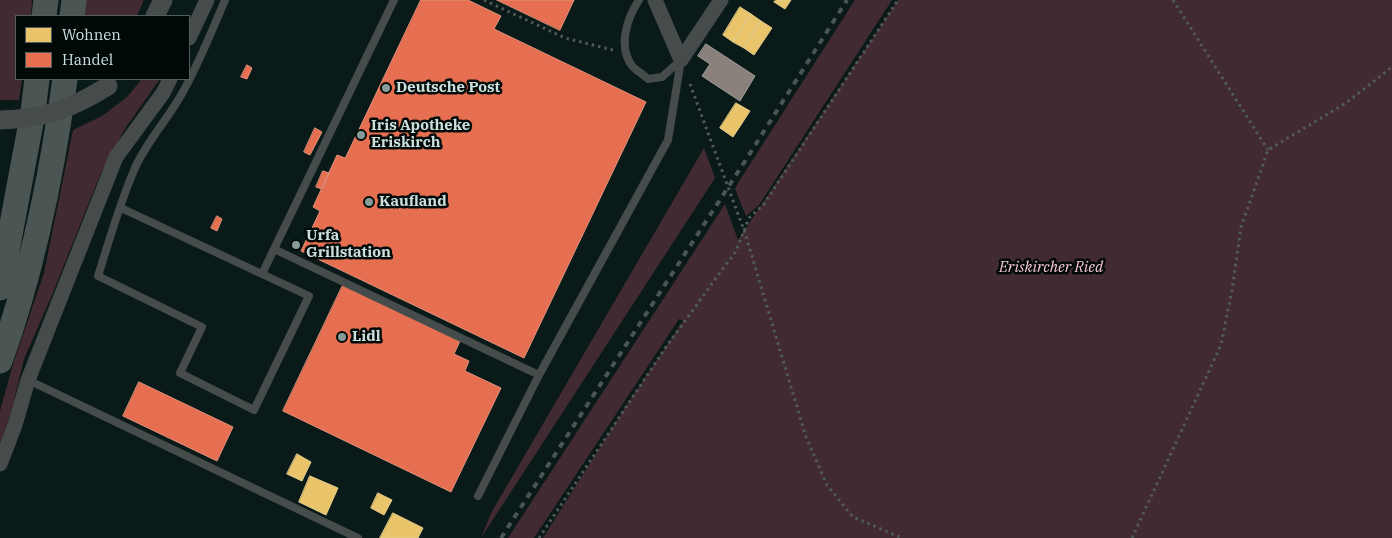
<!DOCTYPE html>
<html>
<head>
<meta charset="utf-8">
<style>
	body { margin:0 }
	#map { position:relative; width:1392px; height:538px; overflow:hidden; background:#0a1a18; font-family:"IBM Plex Serif",serif }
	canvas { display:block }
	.legend { position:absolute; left:15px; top:15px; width:175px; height:65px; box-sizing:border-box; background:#000908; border:1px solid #515f5d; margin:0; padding:6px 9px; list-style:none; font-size:15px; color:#cbe0dd }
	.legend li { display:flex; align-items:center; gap:10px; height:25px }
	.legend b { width:25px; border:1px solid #515f5d }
</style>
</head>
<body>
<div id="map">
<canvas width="1392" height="538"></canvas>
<ul class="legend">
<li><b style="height:14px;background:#e9c46a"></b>Wohnen</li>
<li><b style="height:14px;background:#e76f51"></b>Handel</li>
</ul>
</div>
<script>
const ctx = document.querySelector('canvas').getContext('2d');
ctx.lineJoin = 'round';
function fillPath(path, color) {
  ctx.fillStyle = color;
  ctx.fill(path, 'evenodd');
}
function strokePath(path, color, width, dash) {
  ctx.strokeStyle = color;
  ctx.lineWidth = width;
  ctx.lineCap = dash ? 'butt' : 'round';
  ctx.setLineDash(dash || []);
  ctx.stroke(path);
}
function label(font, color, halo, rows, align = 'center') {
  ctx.font = font + ' "IBM Plex Serif",serif';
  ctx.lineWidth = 5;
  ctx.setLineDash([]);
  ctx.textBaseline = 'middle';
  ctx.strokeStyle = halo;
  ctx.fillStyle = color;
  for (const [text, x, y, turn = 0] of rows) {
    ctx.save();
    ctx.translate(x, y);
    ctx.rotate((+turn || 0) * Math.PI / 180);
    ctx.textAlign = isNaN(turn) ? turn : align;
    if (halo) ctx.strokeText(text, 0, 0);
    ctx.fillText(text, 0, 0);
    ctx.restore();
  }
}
fillPath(new Path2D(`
	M0,0h32l-1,16h-15v63h6l-3,21h-19z
	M85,0h59l-7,16h-54z
	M855,0h37l-133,205 -13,11 -11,-27 3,-6z
	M898,0h494v538h-849l79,-126 61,-91 -4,-2 -145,219h-26l217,-334 13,36z
	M142,79h18l-34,48 -26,48 -48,120 -28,64 -13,54 -11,30v-32l13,-47 31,-91 29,-143 29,-14 25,-19z
	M704,148l11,30 -234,360 10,-25z`), '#422a33');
const homes = new Path2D(`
	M776,0h15l-6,9 -11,-7z
	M740,7l11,7 -18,28 -10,-7z
	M751,14l10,7 -17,27 -11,-6z
	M761,21l11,7 -18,27 -10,-7z
	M736,103l14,8 -17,26 -13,-9z
	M297,454l14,8 -9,19 -15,-7z
	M310,476l28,12 -12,27 -27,-13z
	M378,493l14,7 -8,15 -13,-7z
	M393,513l30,15 -5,10h-38z`);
fillPath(homes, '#e9c46a');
strokePath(homes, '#e0cc8c', 1);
const shops = new Path2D(`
	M421,0h47l33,16 -7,13 152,73 -122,256 -223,-107 19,-40 -7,-4 24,-52 8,3z
	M497,0h77l-14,30z
	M247,65l5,3 -5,11 -6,-2z
	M315,128l7,4 -12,23 -6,-3z
	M323,171l6,2 -7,16 -6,-2z
	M217,216l5,3 -5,12 -6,-3z
	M343,285l117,56 -6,13 15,7 -4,10 36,17 -50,104 -168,-81z
	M139,382l94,45 -16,34 -94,-45z`);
fillPath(shops, '#e76f51');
strokePath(shops, '#df917b', 1);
const industry = new Path2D(`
	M706,44l49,32 -15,25 -38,-25 8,-12 -12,-8z`);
fillPath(industry, '#8a817c');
strokePath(industry, '#9e9e99', 1);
strokePath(new Path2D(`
	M484,0l81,38 48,12
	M1173,0l95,150
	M690,84l55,149 61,204 21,48 26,32 49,21
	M539,538l127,-191 70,-96 13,-33 15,-14 134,-204
	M1132,538l89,-193 11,-55 9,-63 27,-77 78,-47 46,-36`), '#515b59', 3, [2.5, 4]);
strokePath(new Path2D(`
	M639,0c-12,18 -22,48 -6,67 4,4 11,8 15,12l14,-2 19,-17
	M121,208l188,88 -55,114 -74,-37 22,-46 -104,-51c11,-35 22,-74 37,-108 11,-25 31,-47 45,-71 18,-31 31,-64 45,-97
	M274,249l265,126 129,-235 13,-80
	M262,274l132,-274
	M28,380l330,158
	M478,496l61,-121`), '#464c4b', 8);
strokePath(new Path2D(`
	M655,0l26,60
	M189,38l18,-38
	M681,60l40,-60
	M0,464l15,-39 13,-45 88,-223 47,-64 7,-14`), '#464c4b', 15);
strokePath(new Path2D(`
	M155,16l8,-16`), '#464c4b', 19);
strokePath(new Path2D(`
	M44,16l2,-16
	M72,16l2,-16
	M0,288l33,-176 4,-33
	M0,361c33,-91 52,-187 65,-282`), '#4b5654', 25);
strokePath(new Path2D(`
	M501,538l246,-380 100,-158`), '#4b5654', 4, [6, 6]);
strokePath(new Path2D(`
	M0,120c44,-1 71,-11 108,-34`), '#464c4b', 19);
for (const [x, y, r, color] of [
	[386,88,5,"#879b98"],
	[361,135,5,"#879b98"],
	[369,202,5,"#879b98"],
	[296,245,5,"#879b98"],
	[342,337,5,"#879b98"]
]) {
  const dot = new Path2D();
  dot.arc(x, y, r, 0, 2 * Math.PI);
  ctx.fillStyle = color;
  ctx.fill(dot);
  strokePath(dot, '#000908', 2);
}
label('bold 15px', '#cbe0dd', '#000908', [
	["Deutsche Post",396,88],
	["Iris Apotheke",371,126],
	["Eriskirch",371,143],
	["Kaufland",379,202],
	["Urfa",306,236],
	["Grillstation",306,253],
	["Lidl",352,337]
], 'left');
label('italic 15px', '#f8c6d6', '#000908', [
	["Eriskircher Ried",1051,268]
]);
</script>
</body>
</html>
